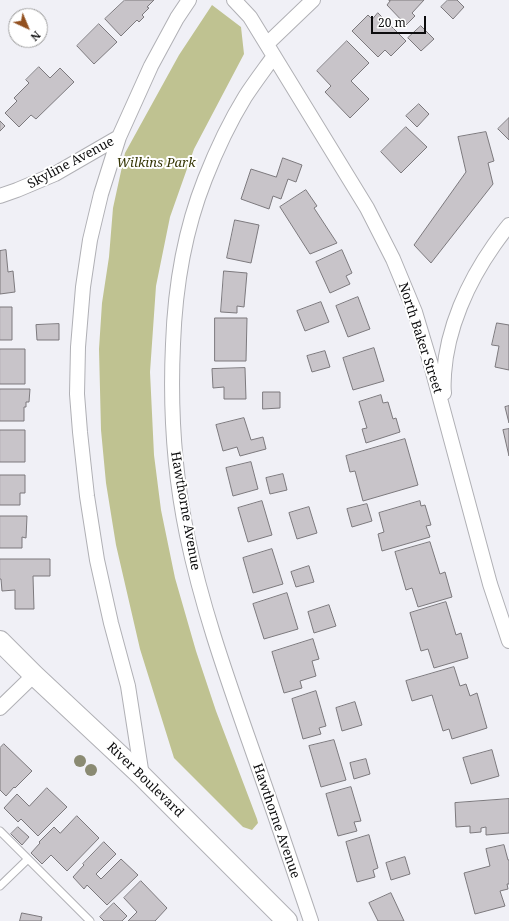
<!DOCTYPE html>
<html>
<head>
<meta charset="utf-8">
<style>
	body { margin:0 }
	#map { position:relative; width:509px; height:921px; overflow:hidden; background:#f0f0f6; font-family:"Noto Serif",serif }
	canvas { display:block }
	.north { position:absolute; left:8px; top:8px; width:40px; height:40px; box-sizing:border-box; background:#fff; border:1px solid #9e9e9e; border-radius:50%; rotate:136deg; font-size:11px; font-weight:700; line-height:16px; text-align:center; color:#0c0c0d }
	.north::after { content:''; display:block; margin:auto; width:14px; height:18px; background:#92501f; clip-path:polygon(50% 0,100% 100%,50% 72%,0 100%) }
	.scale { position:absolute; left:371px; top:16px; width:55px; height:18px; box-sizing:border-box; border:2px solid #0c0c0d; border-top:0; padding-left:5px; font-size:12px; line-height:14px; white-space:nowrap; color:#0c0c0d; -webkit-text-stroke:3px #fff; paint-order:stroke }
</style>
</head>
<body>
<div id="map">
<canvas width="509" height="921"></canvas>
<div class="north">N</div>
<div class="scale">20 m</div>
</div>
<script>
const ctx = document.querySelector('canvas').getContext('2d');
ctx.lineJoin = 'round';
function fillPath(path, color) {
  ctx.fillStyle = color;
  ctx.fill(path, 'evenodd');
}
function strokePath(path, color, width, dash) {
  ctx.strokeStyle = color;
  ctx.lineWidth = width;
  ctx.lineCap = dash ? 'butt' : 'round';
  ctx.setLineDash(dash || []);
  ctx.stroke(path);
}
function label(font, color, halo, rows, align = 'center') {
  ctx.font = font + ' "Noto Serif",serif';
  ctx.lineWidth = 4;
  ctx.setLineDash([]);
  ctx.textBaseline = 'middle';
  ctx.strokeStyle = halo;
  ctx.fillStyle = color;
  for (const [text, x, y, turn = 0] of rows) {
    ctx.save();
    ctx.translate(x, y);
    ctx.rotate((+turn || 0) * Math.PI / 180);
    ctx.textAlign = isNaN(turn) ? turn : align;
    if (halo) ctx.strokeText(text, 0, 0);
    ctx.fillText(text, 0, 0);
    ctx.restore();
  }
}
fillPath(new Path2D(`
	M212,5l29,22 3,27 -50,95 -24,68 -14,69 -6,86 4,83 7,55 14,68 21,73 20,60 41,108 1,4 -6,7 -9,-3 -69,-69 -34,-109 -24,-104 -10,-62 -5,-53 -2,-81 3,-46 7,-46 4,-49 12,-55 54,-98z`), '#bfc291');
const building = new Path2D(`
	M125,0h29l-7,7 2,1 -7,7 2,2 -5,5 -2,-2 -16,16 -16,-17z
	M389,0h35l-12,13 3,3 -9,9 -19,-20 3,-4z
	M448,0h9l7,7 -11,12 -12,-12z
	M378,13l28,28 -15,15 -6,-6 -7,7 -26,-26 16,-16 4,4z
	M99,24l18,18 -23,22 -17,-18z
	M421,26l13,13 -13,12 -13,-13z
	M347,41l22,22 -18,18 18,18 -19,19 -25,-26 6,-6 -14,-15z
	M39,67l11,11 10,-10 14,14 -38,37 -5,-4 -12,12 -14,-14 12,-12 -3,-3 15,-15 -3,-3z
	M419,104l10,10 -12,13 -11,-11z
	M509,118v22l-11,-11z
	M0,121l5,5 -5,5z
	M406,127l21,20 -26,26 -20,-21z
	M486,132l8,29 -6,2 5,21 -62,79 -17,-18 52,-73 -8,-35z
	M283,158l19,7 -6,17 -8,-3 -7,20 -8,-3 -4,13 -28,-10 10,-30 25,8z
	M306,190l11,16 -3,2 23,35 -27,11 -30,-47z
	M235,220l24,5 -8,38 -24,-5z
	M6,250l2,22 5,-1 2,21 -15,2v-43z
	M342,250l10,23 -6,3 4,8 -20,9 -14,-31z
	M224,271l23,2 -3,34 -7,-1v7l-16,-1z
	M358,297l12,32 -22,8 -12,-31z
	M321,302l8,20 -24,9 -8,-20z
	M0,307h12v33h-12z
	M215,318h32l-1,43h-31z
	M497,323l12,2v45l-14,-3 4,-21 -7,-1z
	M59,324v16h-22l-1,-15z
	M374,348l10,33 -31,9 -10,-32z
	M0,349h25v35h-25z
	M325,351l5,16 -18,5 -5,-16z
	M245,368l1,31h-22v-12l-11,1 -1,-19z
	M0,389h30l-1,13h-3v5h-2v14h-24z
	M263,392h17v16l-17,1z
	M381,395l2,8 5,-1 5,17 3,-1 4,14 -34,11 -4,-14 5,-1 -8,-26z
	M509,406v17l-4,-16z
	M244,418l7,22 12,-3 3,12 -26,7 -3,-9 -14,4 -7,-26z
	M509,429v27l-6,-26z
	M0,430h25v32h-25z
	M405,439l13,46 -55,16 -8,-30 -5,1 -4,-16z
	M251,462l7,27 -25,7 -7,-28z
	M283,474l4,16 -17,4 -4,-16z
	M0,475h25v18h-5v12h-20z
	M262,501l10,34 -24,7 -10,-34z
	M420,501l1,5 4,-1 6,20 -5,1 4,11 -48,14 -4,-17 6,-2 -5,-19z
	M367,504l5,17 -20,6 -5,-18z
	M309,507l8,26 -20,6 -8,-26z
	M0,516h27l-1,22 -4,-1v11h-22z
	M430,542l10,32 5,-2 7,25 -34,10 -6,-19 -6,2 -11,-38z
	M272,549l11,35 -30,9 -10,-35z
	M0,559h50v17h-17l1,33h-19v-19l-13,1 -1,-12h-1z
	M309,566l5,16 -18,5 -5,-15z
	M287,593l11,36 -34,10 -11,-35z
	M446,602l10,33 5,-2 7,25 -34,10 -6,-19 -7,2 -11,-38z
	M329,605l7,21 -22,7 -6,-21z
	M313,639l6,20 -7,2 4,15 -16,5 2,7 -18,5 -12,-41z
	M454,667l6,19 6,-2 4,12 7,-3 10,35 -35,11 -3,-10 -6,2 -11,-36 -20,6 -6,-20z
	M316,691l10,35 -7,2 2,6 -18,5 -11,-40z
	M355,702l7,23 -20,6 -6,-23z
	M334,740l12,40 -25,7 -12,-41z
	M4,744l28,27 -17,17 -1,-1 -8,9 -6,-6v-42z
	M492,750l7,26 -28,8 -8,-26z
	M366,759l4,15 -16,5 -4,-16z
	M351,787l10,34 -7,1 3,9 -19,5 -12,-42z
	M47,788l20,19 -29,29 -17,-17 -3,3 -14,-14 13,-14 12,12z
	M509,799v34l-23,2v-8l-5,1v4l-11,1v-7l-14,1 -1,-24z
	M77,816l22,22 -32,33 -16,-16 -9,9 -11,-11 9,-10 -1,-1 15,-15 6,6z
	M18,827l11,10 -7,8 -11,-11z
	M369,835l9,33 -5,2 2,7 -18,5 -11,-40z
	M104,842l12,12 -20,20 5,5 20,-20 17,16 -31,30 -20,-20 -3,4 -11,-12 11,-12 -1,-1z
	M504,845l4,15h1v24h-2l1,5 -8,2 5,15 -30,8 -11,-41 26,-7 -4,-17z
	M405,857l5,17 -19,6 -5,-17z
	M141,881l26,27 -12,13h-27l9,-9 -13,-14z
	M391,893l13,28h-26l-9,-18z
	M114,903l13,13 -5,5h-18l-4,-4z
	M22,913l20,4 -1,4h-21z`);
fillPath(building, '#c8c4c9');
strokePath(building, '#7c797d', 1);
const lane = new Path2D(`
	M0,831l90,90
	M0,886l28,-27`);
const street = new Path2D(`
	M234,0l16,17 117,191 26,51 22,53 16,53 59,219 19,57
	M267,44l46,-44
	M274,56c-10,14 -20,27 -29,41 -16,26 -29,54 -40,82 -21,53 -30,109 -32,165 -3,64 1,128 14,191 14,68 37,134 60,200 22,62 43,124 64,186
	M0,196l17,-6 38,-16 64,-37
	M444,393c-1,-7 0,-13 0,-19 3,-46 24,-92 50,-129 5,-7 10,-14 15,-20
	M0,708l34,-33
	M142,776l-14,-90 -17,-63 -14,-63 -10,-64 -7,-64 -3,-38 1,-47 5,-60 7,-47 11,-46 18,-57 32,-71 26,-48 12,-18`);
const secondary = new Path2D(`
	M0,641l34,34 108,101 145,145`);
strokePath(lane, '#b0b0b5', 9);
strokePath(street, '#b0b0b5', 16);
strokePath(secondary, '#b0b0b5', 22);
strokePath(lane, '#fff', 7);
strokePath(street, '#fff', 14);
strokePath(secondary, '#fff', 20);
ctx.fillStyle = '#8a8a72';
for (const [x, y] of [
	[80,761],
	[91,770]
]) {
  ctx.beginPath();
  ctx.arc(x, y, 6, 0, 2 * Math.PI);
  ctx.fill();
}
label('13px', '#0c0c0d', '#fff', [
	["Skyline Avenue",71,163,-28],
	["North Baker Street",420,338,72],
	["Hawthorne Avenue",185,511,80],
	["River Boulevard",145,780,44],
	["Hawthorne Avenue",276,821,71]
]);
label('italic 13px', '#363706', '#fff', [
	["Wilkins Park",156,163]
]);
</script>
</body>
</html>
